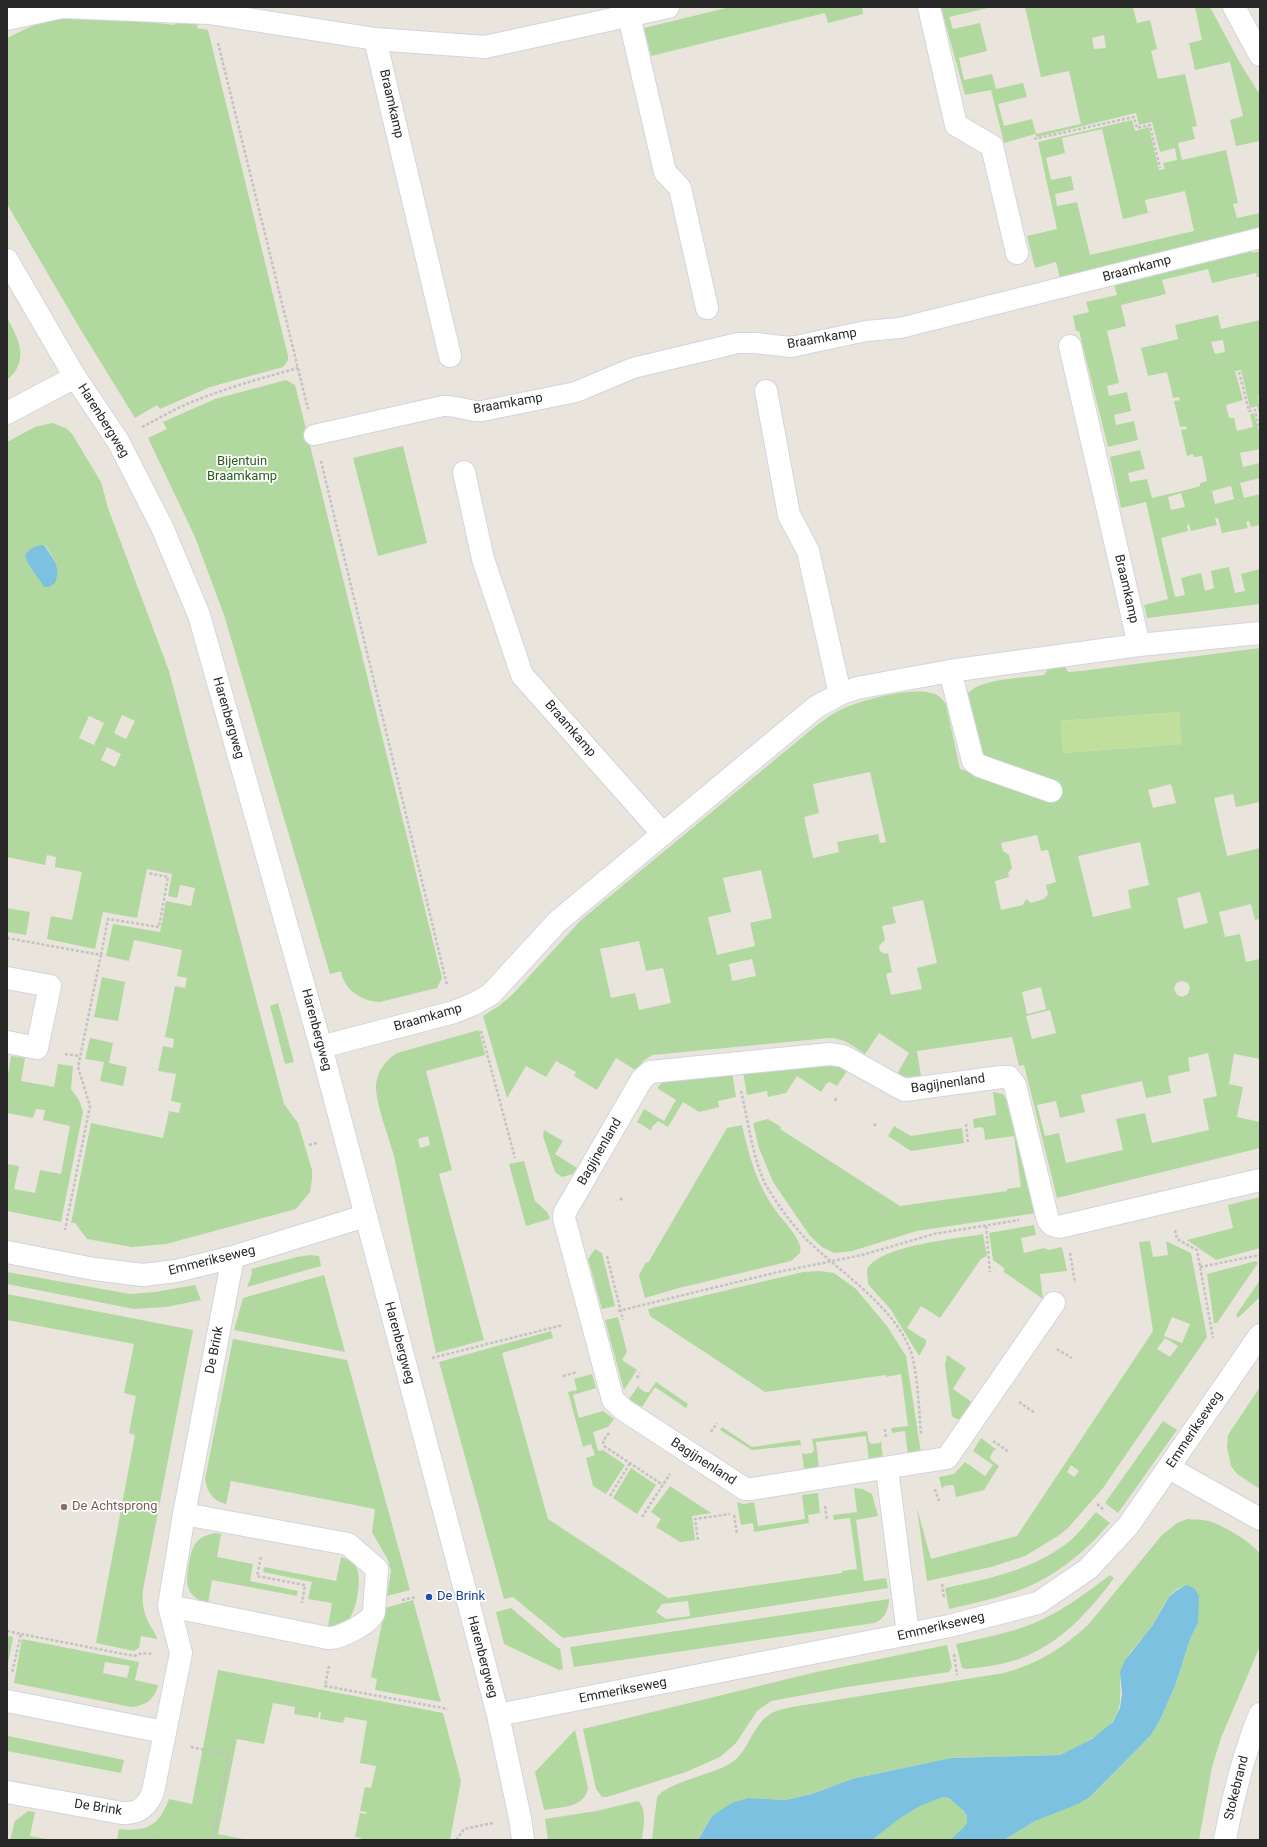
<!DOCTYPE html>
<html>
<head>
<meta charset="utf-8">
<style>
	body { margin:0 }
	#map { position:relative; width:1267px; height:1847px; overflow:hidden; background:#e9e4dc; font-family:Roboto,sans-serif }
	canvas { display:block }
	.frame { position:absolute; inset:0; border:8px solid #292929; pointer-events:none }
</style>
</head>
<body>
<div id="map">
<canvas width="1267" height="1847"></canvas>
<div class="frame"></div>
</div>
<script>
const ctx = document.querySelector('canvas').getContext('2d');
ctx.lineJoin = 'round';
function fillPath(path, color) {
  ctx.fillStyle = color;
  ctx.fill(path, 'evenodd');
}
function strokePath(path, color, width, dash) {
  ctx.strokeStyle = color;
  ctx.lineWidth = width;
  ctx.lineCap = dash ? 'butt' : 'round';
  ctx.setLineDash(dash || []);
  ctx.stroke(path);
}
function label(font, color, halo, rows, align = 'center') {
  ctx.font = font + ' Roboto,sans-serif';
  ctx.lineWidth = 3.5;
  ctx.setLineDash([]);
  ctx.textBaseline = 'middle';
  ctx.strokeStyle = halo;
  ctx.fillStyle = color;
  for (const [text, x, y, turn = 0] of rows) {
    ctx.save();
    ctx.translate(x, y);
    ctx.rotate((+turn || 0) * Math.PI / 180);
    ctx.textAlign = isNaN(turn) ? turn : align;
    if (halo) ctx.strokeText(text, 0, 0);
    ctx.fillText(text, 0, 0);
    ctx.restore();
  }
}
fillPath(new Path2D(`
	M730,7h132l1,7 -35,9 -3,-10 -174,43 -7,-28z
	M941,7h51l-43,10 4,12 27,-6 7,28 -28,7 5,22 28,-6 4,15 27,-6 4,14 -29,7 6,22 28,-7 4,15 45,-10 -12,-53 -28,6 -16,-70h108l4,16 13,-3 7,29 -6,2 7,28 27,-5 12,52 -5,1 3,12 -17,4 4,17 44,-10 12,53 -5,1 4,14 23,-5v18l-200,47 -4,-16 -21,6 -8,-32 30,-7 -19,-87 94,-22 3,11 14,-4 10,43 6,-1 -2,-6 14,-3 -2,-12 -15,4 -8,-30 -13,3 -3,-12 -99,24 -2,-3 -31,9 -13,-53 -26,5zM1104,35l2,13 -12,1 -2,-11zM1102,129l21,90 25,-6 -3,-13 40,-9 9,40 -104,24 -13,-53 -20,4 -2,-12 19,-4 -3,-14 -20,4 -5,-22 19,-5 -3,-15z
	M1195,7h15l30,56 20,32v46l-24,5 -6,-26 13,-4 -13,-54 -35,8 -6,-27 13,-3z
	M68,17l54,2 52,6 2,-6 22,4 -1,5 11,2 80,326v4l-5,7 -73,20 -50,22 -3,-4 -22,13 -56,-91 -72,-123v-166l31,-15z
	M1250,248l2,5 8,-2v26h-3l-1,-4 -44,10 -4,-14 -46,11 4,14 -45,11 5,21 -19,5 12,52 -12,3 2,10 18,-4 4,19 -17,4 2,10 18,-4 4,19 -30,7 -29,-116h-3l-3,-15 16,-4 -3,-10 31,-7 -4,-14z
	M1218,315l3,14 39,-9v75h-2l2,22 -3,-11 -7,2 -9,-38 -6,1 8,29 -17,5 3,13h5l3,13 16,-4 -3,-13 4,-1 6,22v14l-20,4 3,14 17,-4v15l-20,5 4,15 16,-4v31l-9,2 -2,-6 -3,1 2,6 -26,5 -4,-15h-3l2,7 -26,6 -2,-7 -2,1 1,6 -27,7 14,59 10,-2 -4,-17 20,-5 4,18 9,-3 -3,-17 18,-4 6,26 10,-2 -4,-17 19,-5v35l-113,14 -3,-13 24,-6 -22,-97 -25,6 -11,-51 30,-7 5,19 -17,4 2,9 17,-3 5,19 42,-10 6,-2v-3l7,-2 -5,-25 -8,1 -1,-3 -6,2 -6,-26 6,-1 -1,-3 -6,1 -6,-26 6,-1 -1,-3 -6,1 -6,-26 -19,4 -7,-28 37,-9 -3,-14zM1223,340l2,12 -10,2 -4,-12zM1231,486l3,13 -19,5 -3,-13zM1181,493l4,14 -14,3 -3,-13z
	M7,318c12,21 23,43 0,62z
	M286,380l9,5 147,593 -5,10 -57,14c-19,-1 -36,-12 -39,-31l-11,3 -106,-359 -29,-78 -47,-99 19,-9 -4,-7 52,-23z
	M52,423l14,5 6,6 29,48 7,26 61,163 115,433 14,19 14,47v9l-2,13 -14,17 -130,35 -34,3 -45,-8 -12,-16h-4l20,-100 72,15 6,-27 10,2 2,-10 -10,-2 5,-27 -18,-3 5,-25 10,2 1,-9 -9,-2 10,-51 10,2 2,-10 -10,-2 5,-26 -48,-10 -5,21 -23,-5 7,-32 47,8 6,-31 25,5 4,-18 -15,-3 -3,13 -9,-2 4,-22 -25,-5 -10,49 -34,-6 -8,37 -48,-10 4,-23 21,4 10,-48 -27,-5 1,-10 -9,-2 -2,10 -38,-8v-415l28,-15zM46,546c7,13 14,19 10,34l-13,5 -3,-7 -9,-9 -6,-13zM122,715l13,6 -9,18 -12,-6zM89,716l15,7 -10,22 -15,-7zM107,747l14,7 -6,13 -14,-7z
	M403,446l24,97 -49,13 -25,-98z
	M1260,648v154l-24,5 -3,-13 -19,4 13,58 33,-8v71l-5,1 -4,-16 -32,8 6,25 15,-3 6,28 14,-3v100l-26,-5 -5,30 14,3 -6,30 23,5v26l-203,50 -33,-133 -5,1 -7,-29 -95,14 4,25c-9,1 -17,2 -24,-2l12,-21 -30,-20 -14,21c-12,-8 -21,-16 -36,-16l-177,17 -9,6 -6,10 -21,-13 -19,32 -23,-14 2,-4 -20,-11 -10,16 -20,-11 -19,32 -24,-82 17,-11 12,-10 69,-75 231,-191c9,-7 18,-14 28,-19 20,-10 71,-23 91,-17 7,1 11,6 15,11l14,65 92,32 -71,-47 -14,-59c10,-17 58,-17 77,-20l4,-6 17,-3 3,6 13,-1zM1179,712l2,32 -118,9 -2,-32zM870,772l16,70 -6,1 -2,-9 -41,8 2,10 -26,6 -9,-41 15,-4 -6,-29zM1171,784l5,19 -23,5 -5,-18zM1037,835l4,16 7,-1 8,32 -10,3 2,9 -4,5 -13,4 -5,-4 -3,6 -22,5 -6,-29 14,-4 -1,-4 4,-5 -3,-13 -6,-4 -2,-8zM1140,842l9,43 -21,5 3,18 -38,9 -15,-61zM761,870l11,48 -22,5 5,23 -38,9 -9,-38 23,-5 -8,-34zM1200,892l8,31 -24,6 -7,-31zM923,900l14,63 -20,5 5,21 -31,6 -5,-21 6,-2 -4,-19 -3,1 -5,-3 -1,-5 6,-6 -3,-14 14,-3 -4,-16zM639,941l7,30 17,-3 8,35 -32,7 -4,-17 -24,5 -11,-49zM752,959l4,17 -24,5 -3,-17zM1182,981l6,2 2,5 -2,6 -6,3 -5,-2 -3,-6 2,-6zM1041,987l5,22 -19,5 -5,-22zM1050,1010l6,23 -24,6 -6,-23zM1208,1053l9,43 -14,3 6,31 -57,13 -7,-30 -29,6 7,31 -57,13 -7,-30 -14,3 -8,-31 19,-4 4,17 25,-6 -4,-17 61,-14 4,17 25,-5 -3,-17 22,-5 -2,-13z
	M7,908l23,4 -4,23 -19,-3z
	M102,977l23,5 -7,39 -24,-4z
	M278,1003l16,59 -9,2 -15,-58z
	M479,1030l6,25 -59,16 26,99 -13,4 45,166 -48,13c-15,-66 -28,-131 -42,-197 -5,-19 -19,-54 -18,-71 1,-14 10,-25 21,-32zM428,1136l2,9 -10,3 -2,-9z
	M90,1038l23,5 -4,20 18,4 -4,19 -23,-5 4,-19 -19,-3z
	M11,1056l14,2 -4,23 33,6 4,-23 15,2 -2,23 8,11 4,12 -22,110 -54,-11v-47l12,2 -5,23 21,4 5,-23 21,4 9,-48 -27,-6 2,-10 -9,-1 -3,9 -26,-5v-33z
	M824,1064l16,3 7,4 -10,15 -7,-4 -3,1 -6,9 -24,-16 -11,17 -18,4 -1,-6 -20,4 -4,-23z
	M732,1072l4,25 -18,4 1,6 -20,5 -16,-10 -15,25 -10,-6 -7,7 1,3 -15,-9 7,-13 20,12 12,-21 -19,-12 7,-7z
	M993,1092l10,2 3,5 30,114 -119,18 -65,20 -18,2 -12,-6 -12,-11 -37,-54 -14,-34 -6,-25 15,-4 13,8 -1,2 120,77 107,-15v-2l14,-2 -7,-51 -29,4 -1,-11 -3,-2 -7,1 -1,-9 23,-4z
	M742,1125c7,31 15,60 34,86 7,10 28,30 24,42l-9,8 -112,27 -34,10 -6,-23 7,-13 2,1 79,-135z
	M894,1126l17,10 51,-8 2,15 -53,8 -23,-15z
	M544,1130l19,11 -8,13 22,14 -4,6 -11,3 -7,-5 -12,-36z
	M524,1161l11,40 12,11 3,7 -24,7 -17,-62z
	M1260,1197v51l-44,12 -29,-20 46,-12 -5,-23z
	M1034,1225l2,10 -15,3 3,15 20,-5 5,2 13,-3 5,24 -27,3 3,25 -39,-27v-4l-11,-8 -4,-27z
	M983,1234l4,22 -6,3 -41,59 -19,-12 -14,22 19,12v4l-7,12 -28,-46 -23,-26 -1,-15c14,-24 89,-30 116,-35z
	M1150,1241l3,16 15,-2 -2,-14 25,12 16,84 -104,151 -35,40 -10,8 -33,20 -34,11 -64,14 -10,-73 14,51 86,-23 136,-205 -14,-89zM1172,1317l18,7 -8,19 -18,-7zM1165,1338l13,8 -8,11 -13,-8zM1071,1465l8,6 -5,6 -7,-5z
	M595,1249l7,4 13,53 -13,3 -14,-50z
	M310,1255l9,1 2,10 -74,21 5,-13 -1,-5 46,-12z
	M1256,1261l2,2 -41,60h-3l-7,-49z
	M820,1271l14,2 22,16 31,37 19,30 15,97 -13,2 -3,-24 -13,2 -1,-5 17,-2 -7,-52 -15,3v-2l-121,17 -115,-76 -2,-7 155,-37z
	M7,1272l123,22 25,-2 40,-7 6,15 -35,7 -32,2 -127,-25z
	M324,1275l21,77 -111,-22 9,-32z
	M1260,1280v17l-22,21 -2,-3z
	M7,1294l186,36 -50,260c-1,13 0,23 7,35 2,5 6,8 7,14l-16,-3 -2,12 -5,3 -38,-8 39,-208 -6,-2 7,-37 -12,-3 10,-49 -127,-24z
	M618,1317l9,35 -5,8 15,10 -13,20 -19,-70z
	M551,1331l2,7 -51,15 46,166 120,79 174,-25v-2l15,-2 -7,-51 -16,2 -1,-5 24,-3 -3,-24 9,1 9,5 6,22 -22,4 8,61 22,-3 2,10 -325,50 -50,-41 -9,2 -65,-237zM688,1601l2,15 -24,3 -10,-7 6,-8z
	M233,1339l114,21 63,230 -23,6 4,-25 -3,-11 -16,-28 3,-23 -144,-28 -5,23c-13,-3 -19,-12 -21,-25z
	M947,1355l19,13 -13,21 20,14 -12,16h-5l-4,-3 -7,-51z
	M592,1374l4,14 -23,7 6,23 24,-7 11,8 -6,8 -15,5 5,19 5,-1 22,15 -19,29 -13,-8 -7,-28 9,-3 -4,-11 -8,3 -15,-55 9,-2 -3,-11z
	M656,1382l32,22 -2,4 -31,-21 -13,20 -13,-8 10,-14v3l6,4h4z
	M1260,1387v102l-23,-15 -6,-8 -4,-19 1,-12z
	M1163,1421l14,9 -59,83 -13,-10z
	M722,1427l30,20 48,-7 1,5 -49,5 -32,-20z
	M867,1431l2,11 3,2 7,-1 2,-2 2,18 -14,2 -3,-25 -50,6 3,25 -15,2 -2,-17 2,2 8,-1 2,-3 -2,-11z
	M981,1438l16,12h-3l-4,7 1,3 8,6 -15,24 -28,7 -2,-11 -3,-1 -7,1 -2,3 -3,-12 15,-3 11,-12 20,14 8,-11 -20,-14z
	M631,1468l25,17 -19,29 -24,-16z
	M670,1486l41,27 -19,3 3,24 -15,2 -24,-15 5,-8 -10,-7z
	M818,1493l2,20 -12,2 1,8 -55,9 -1,-9 -12,2 -4,-23 7,2 10,-2 4,24 47,-7 -3,-24z
	M1096,1512l14,11c-26,30 -57,56 -96,69 -21,7 -43,12 -65,17l-4,-21c44,-9 91,-19 126,-48 9,-8 17,-19 25,-28z
	M1187,1519c8,1 17,0 25,3 13,5 40,20 48,32v92l-39,92 -9,29 -13,73h-195l31,-19 55,-24 61,-62 9,-15 15,-34 15,-47 8,-16v-10l-16,-26c-5,2 -9,5 -12,9 -7,8 -11,20 -17,29 -10,15 -30,30 -32,48 -3,19 4,29 -8,48 -8,13 -38,27 -53,34l-109,3 -99,21 -40,15 -26,6 -38,-2 -36,18 -14,24h-46l5,-43c12,-16 58,-22 77,-36 15,-12 19,-36 35,-46 6,-5 15,-6 23,-8l212,-34c33,-9 59,-25 84,-48l74,-90 15,-12z
	M215,1533l6,1 -4,23 36,7 -3,17 48,10 -1,5 -85,-16 -4,24c-22,-8 -23,-19 -19,-40 3,-19 7,-27 26,-31z
	M341,1557c6,2 12,4 15,10 7,11 0,48 -10,56 -5,4 -12,4 -18,4l4,-24 -24,-4 4,-17 -49,-10 1,-5 72,14z
	M1110,1575l4,3c-25,34 -54,66 -95,81 -17,6 -35,8 -52,10l-5,-1 -6,-24c22,-5 44,-9 65,-16 33,-11 62,-32 89,-53z
	M889,1599c0,10 -5,21 -15,24l-300,44 -4,-20z
	M413,1600l28,102 -66,-12 2,-11 -6,-2 14,-69z
	M511,1608l47,40h2l3,21 -4,1 -55,-26 -8,-32z
	M7,1635l6,2 -6,32z
	M22,1639l117,23 -4,18 22,5 1,1c-4,14 -13,20 -27,21l-117,-24zM105,1662l25,4 -3,12 -24,-5z
	M947,1645l5,22 -3,5 -102,15 -76,14 -14,10 -21,32 -16,14 -34,15 -79,25h-5l-6,-8 -13,-60 229,-56z
	M218,1670l225,43 18,68 -11,59h-89v-2l-6,-1 5,-24 6,1 1,-2 -7,-1 5,-24 6,1 5,-22 -16,-3 7,-42 -22,-4 -2,6 -23,-4 1,-6 -2,-1 -1,6 -24,-4 1,-7 -22,-4 -9,41 -27,-5 -19,95 30,6h-131l2,-11c28,3 40,-3 50,-30l23,5z
	M575,1730l13,58c-3,20 -28,19 -44,22l-9,-38z
	M8,1736l116,24 -3,13 -114,-22z
	M944,1797c7,2 11,5 16,10 16,14 2,23 -10,33h-78c20,-17 45,-38 72,-43z
	M638,1801c10,9 5,27 4,39h-94l-3,-21 51,-8z
	M28,1811l7,1 -5,24 22,4h-42l5,-19z`), '#b1d99f');
fillPath(new Path2D(`
	M1179,712l3,32 -119,9 -2,-32z`), '#c1df9c');
fillPath(new Path2D(`
	M41,545c6,1 6,5 9,9 7,10 10,17 5,29l-6,4h-5c-6,-11 -15,-18 -19,-31 2,-6 10,-10 16,-11z
	M1186,1585l8,3 5,8 -1,27 -8,16 -15,47 -15,34 -9,15 -61,62 -12,7 -43,17 -31,19h-54l14,-13 3,-5v-6l-3,-5 -14,-12 -6,-2 -7,2 -19,8 -18,11 -28,22h-174l14,-24 20,-13 16,-5 38,2 26,-6 40,-15 99,-21 109,-3 32,-16 21,-17 7,-14 2,-14 -2,-22 5,-12 28,-35 16,-28 7,-6z`), '#7cc1df');
const pedestrian = new Path2D(`
	M314,435l129,-29c14,-1 25,6 39,5l94,-19 57,-24 105,-25h17l36,4 75,-16 34,-3 360,-90`);
const minor = new Path2D(`
	M929,7l27,118 36,21 25,107
	M1234,7l26,48
	M629,16l36,156 15,16 27,120
	M7,19l55,-12 147,6 166,26 110,8 183,-40
	M375,39l75,317
	M1070,346l69,299
	M766,391l23,124 19,36 32,143
	M7,413l68,-36
	M464,472l19,87 39,116 141,159
	M950,671l23,90 7,5 71,25
	M7,978l43,8 -13,62 -30,-6
	M321,1047l133,-35 20,-8 17,-10 67,-73 258,-214 24,-13 17,-6 93,-17 189,-26 121,-12
	M7,1252l87,17 49,6 33,-4 57,-14 132,-41
	M1054,1303l-107,155 -196,31h-6l-121,-79 -11,-10 -49,-182 1,-6 77,-133 8,-7 180,-18 13,2 61,34 97,-13h8l6,8 33,135 4,5 7,2 201,-47
	M1169,1468l91,51
	M887,1469l21,165
	M169,1606l159,32c11,1 43,-15 46,-26l3,-43 -29,-25 -164,-30
	M7,1701l157,31
	M7,1792l115,21c16,1 25,-6 31,-21l28,-139 -12,-47 15,-92 49,-257
	M1225,1840c8,-43 18,-85 35,-126`);
const tertiary = new Path2D(`
	M7,260l68,117 43,64 44,86 37,88 122,432 83,312 94,356 22,103 3,22
	M498,1715l451,-89 89,-23 50,-34 40,-43 132,-191`);
strokePath(pedestrian, '#d2d4e0', 22);
strokePath(minor, '#d2d4e0', 24);
strokePath(tertiary, '#d2d4e0', 24);
strokePath(new Path2D(`
	M218,43l90,366
	M1034,139l100,-22 3,11 13,-3 10,43
	M1239,372l10,39 6,-1 5,21
	M142,427c16,-8 32,-18 50,-25 34,-14 70,-24 106,-34
	M321,461l126,524
	M7,938l94,17 -23,112 12,39 -25,124
	M101,955l7,-36 51,8 9,-50 -20,-4
	M481,1031l34,127
	M65,1054l15,2
	M741,1091c7,28 12,71 26,96 11,18 24,36 38,51 34,34 96,72 108,121 5,24 6,50 8,75
	M835,1101l1,-3
	M966,1124l2,19
	M874,1126l2,-3
	M309,1145l8,-2
	M620,1198l3,3
	M986,1226l4,46
	M1175,1230l2,9 20,11 16,88
	M1070,1253l5,30
	M607,1256l16,64
	M1200,1267l60,-12
	M618,1311l160,-39 84,-17 72,-21 85,-14
	M1057,1349l15,9
	M432,1358l131,-33
	M563,1376l14,-4
	M637,1378l3,-5
	M1019,1402l16,11
	M885,1429l1,9
	M711,1432l6,-9
	M609,1433l-6,8 1,5 59,39
	M993,1441l16,11
	M935,1489l4,12
	M610,1496l20,-33
	M1097,1504l7,6
	M825,1506l2,15
	M734,1515l3,19
	M642,1517l28,-43
	M698,1540l-3,-21 35,-5
	M261,1557l-4,19 48,9 -3,18
	M942,1584l2,14
	M402,1600l15,-3
	M7,1631l14,3 -9,39
	M21,1634l113,22 8,-3 10,1
	M954,1654l3,21
	M329,1666l-4,20 123,23
	M191,1747l38,8 -17,85
	M153,1834l2,6
	M456,1840l8,-11 29,-6`), '#c3c3c3', 2.5, [3, 2]);
strokePath(pedestrian, '#fff', 20);
strokePath(minor, '#fff', 22);
strokePath(tertiary, '#fff', 22);
for (const [x, y, r, color] of [
	[64,1507,4,"#8d6e63"],
	[429,1597,4,"#1a4fb4"]
]) {
  const dot = new Path2D();
  dot.arc(x, y, r, 0, 2 * Math.PI);
  ctx.fillStyle = color;
  ctx.fill(dot);
  strokePath(dot, '#fff', 1.5);
}
label('13px', '#292929', '#fff', [
	["Braamkamp",391,104,77],
	["Braamkamp",1137,269,-15],
	["Braamkamp",822,339,-10],
	["Braamkamp",508,404,-10],
	["Harenbergweg",103,421,58],
	["Braamkamp",1126,589,77],
	["Harenbergweg",228,718,74],
	["Braamkamp",570,729,49],
	["Braamkamp",428,1018,-16],
	["Harenbergweg",316,1030,75],
	["Bagijnenland",948,1084,-8],
	["Bagijnenland",600,1152,-60],
	["Emmerikseweg",212,1261,-14],
	["Harenbergweg",399,1343,75],
	["De Brink",215,1350,-79],
	["Emmerikseweg",1195,1430,-56],
	["Bagijnenland",703,1462,33],
	["Emmerikseweg",941,1627,-13],
	["Harenbergweg",482,1657,75],
	["Emmerikseweg",623,1691,-11],
	["Stokebrand",1237,1788,-76],
	["De Brink",98,1808,9]
]);
label('13px', '#2c5c22', '#fff', [
	["Bijentuin",242,462],
	["Braamkamp",242,477]
]);
label('13px', '#785e54', '#fff', [
	["De Achtsprong",72,1507]
], 'left');
label('13px', '#164399', '#fff', [
	["De Brink",437,1597]
], 'left');
</script>
</body>
</html>
